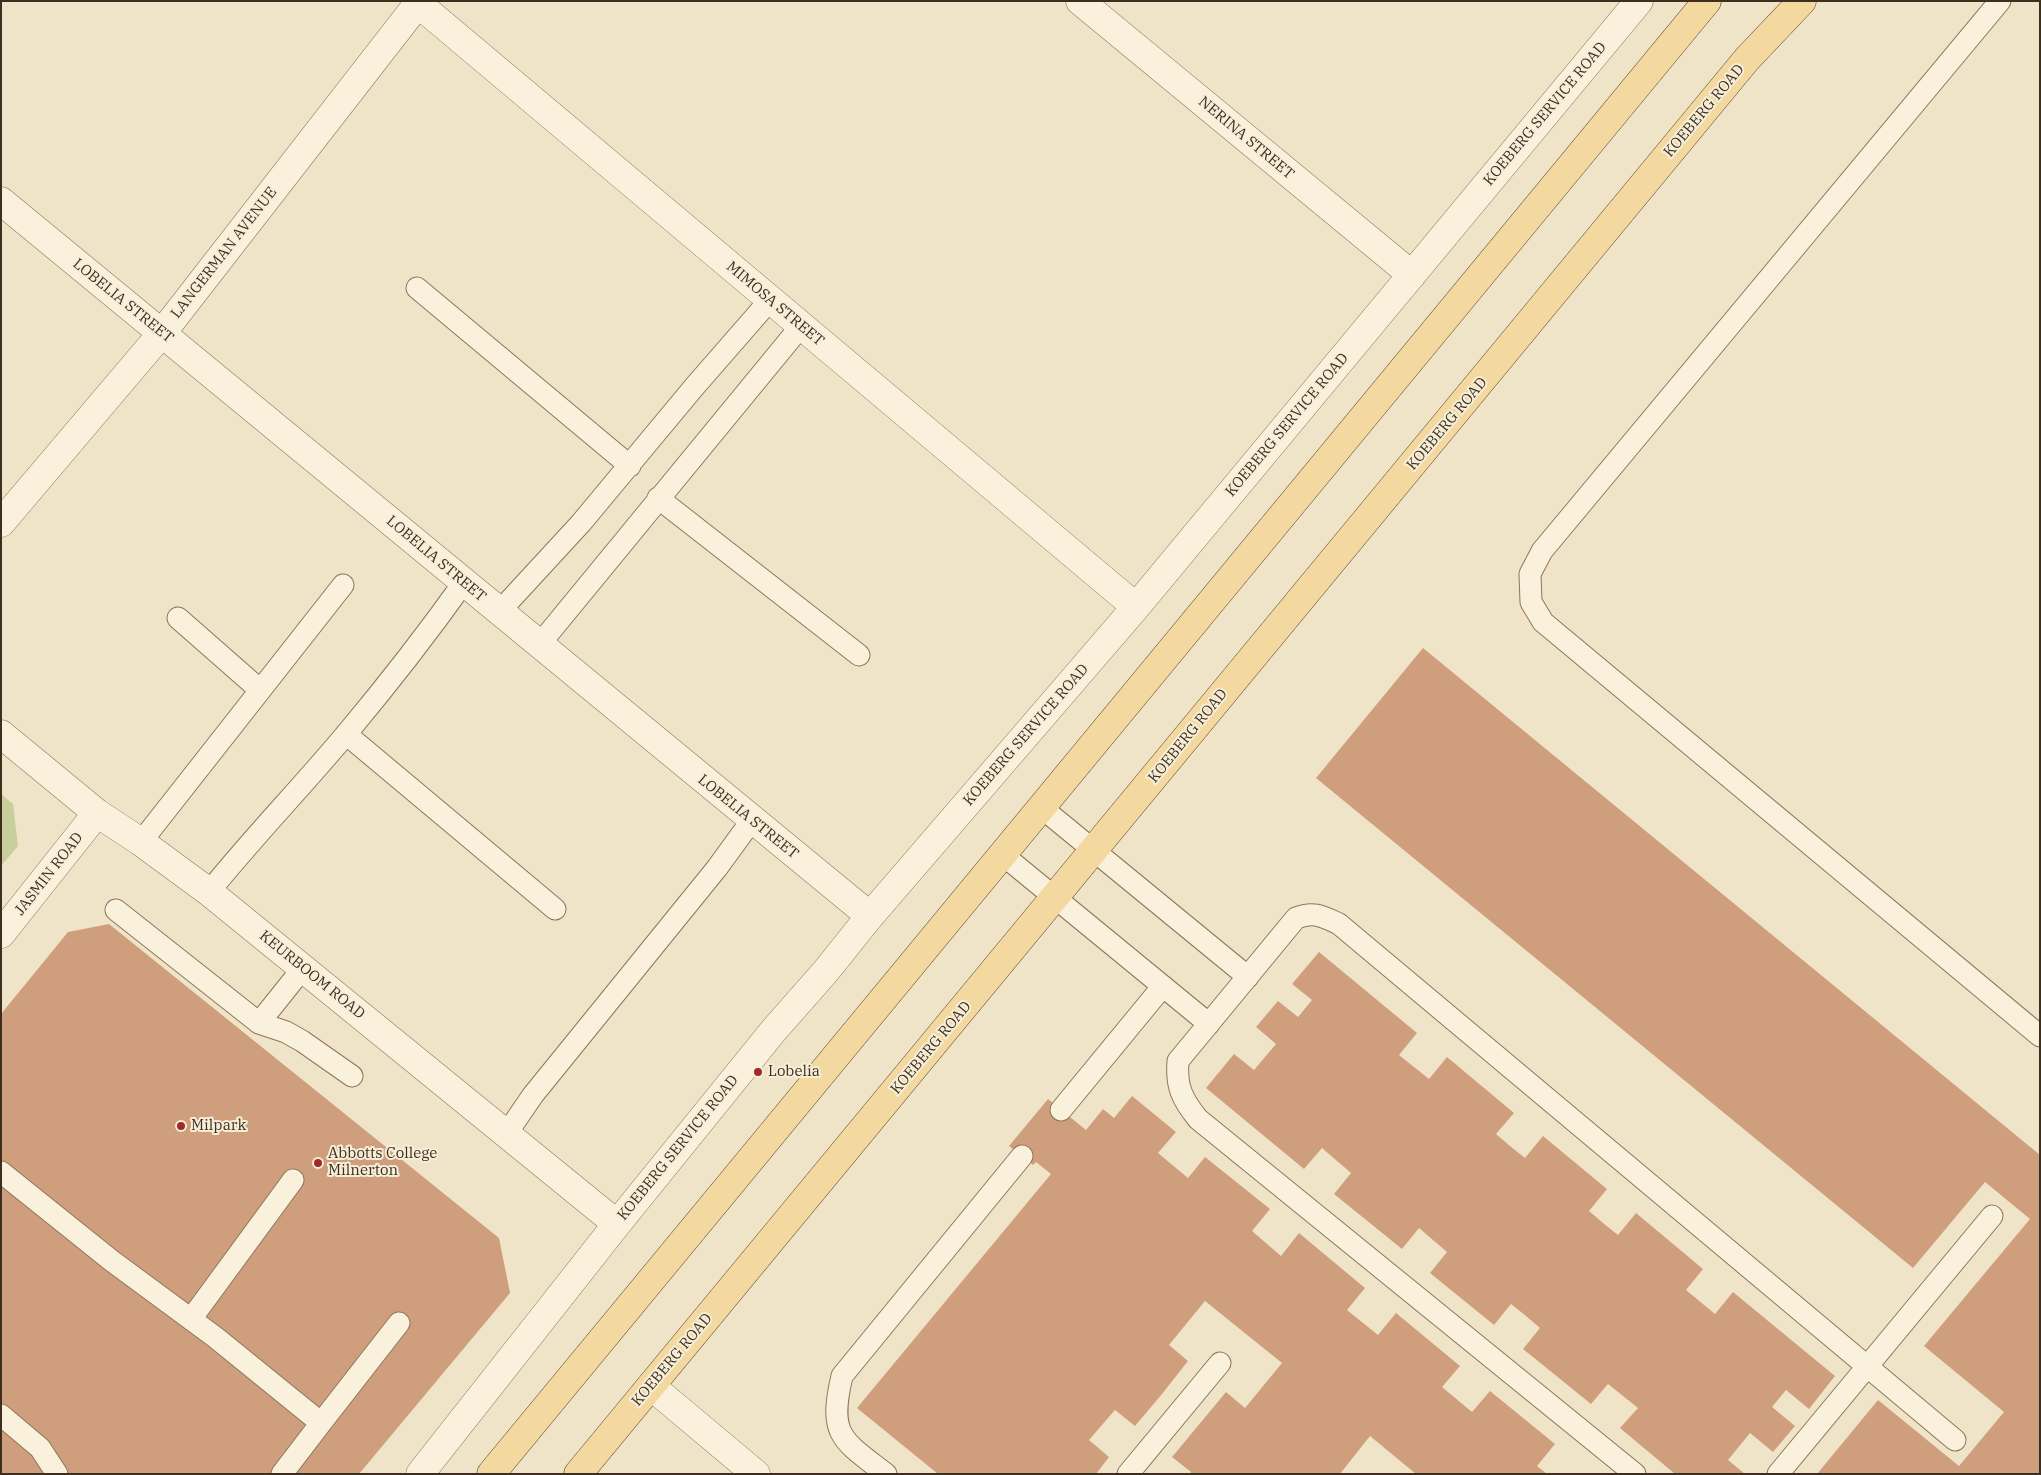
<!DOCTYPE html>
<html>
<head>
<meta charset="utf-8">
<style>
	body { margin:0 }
	#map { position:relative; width:2041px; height:1475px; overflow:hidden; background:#f0e4c8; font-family:"IBM Plex Serif",serif }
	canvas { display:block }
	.frame { position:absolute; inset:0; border:2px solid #3d2e20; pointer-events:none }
</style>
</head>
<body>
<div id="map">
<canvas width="2041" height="1475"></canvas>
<div class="frame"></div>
</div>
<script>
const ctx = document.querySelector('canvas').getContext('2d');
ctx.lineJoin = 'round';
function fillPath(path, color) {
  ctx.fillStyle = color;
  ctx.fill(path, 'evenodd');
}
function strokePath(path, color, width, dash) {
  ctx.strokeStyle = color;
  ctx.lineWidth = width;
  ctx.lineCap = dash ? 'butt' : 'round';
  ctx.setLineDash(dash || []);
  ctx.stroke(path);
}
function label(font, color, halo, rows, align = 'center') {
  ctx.font = font + ' "IBM Plex Serif",serif';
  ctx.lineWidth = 4;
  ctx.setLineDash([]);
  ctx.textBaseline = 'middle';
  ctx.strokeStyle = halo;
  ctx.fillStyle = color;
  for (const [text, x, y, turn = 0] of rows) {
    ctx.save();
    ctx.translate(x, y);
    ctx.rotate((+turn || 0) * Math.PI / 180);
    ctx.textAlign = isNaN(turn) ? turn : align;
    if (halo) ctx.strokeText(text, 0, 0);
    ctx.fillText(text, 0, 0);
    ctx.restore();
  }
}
fillPath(new Path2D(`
	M1,794l12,10 5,42 -17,20z`), '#c9cf9b');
fillPath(new Path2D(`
	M1423,648l617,507v319h-223l61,-74 81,66 45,-54 -80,-66 106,-127 -45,-37 -72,86 -597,-490z
	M109,924l390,314 11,55 -151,181h-358v-460l67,-82z
	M1319,952l98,81 -18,22 30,24 18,-22 67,56 -18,21 14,12 15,12 18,-22 64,53 -18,22 14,12 15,12 18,-22 67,56 -17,21 29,24 18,-22 102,84 -26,33 -23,-19 -14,17 23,19 -22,26 -23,-19 -22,27 17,14h-70l-55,-46 18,-20 -30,-24 -17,20 -68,-55 17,-21 -14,-12 -15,-12 -17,21 -64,-52 17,-21 -28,-24 -17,21 -68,-55 17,-21 -29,-25 -18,21 -98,-81 28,-34 20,16 22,-26 -20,-17 22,-26 20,16 14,-17 -20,-16z
	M1132,1096l44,36 -18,21 30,25 17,-21 65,52 -18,22 29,25 18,-23 66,55 -18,22 31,25 18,-22 64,53 -18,21 30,25 18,-21 65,53 -18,22 10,8h-131l-46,-38 -30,38h-150l1,-2 -19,-15 54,-65 19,16 37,-45 -77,-62 -36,44 19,16 -26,33 -27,32 -20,-16 -26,30 20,17 -13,17h-158l-81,-66 194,-234 -15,-12 -3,3 -24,-19 39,-47 38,31 17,-21 11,9z`), '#cf9f7d');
const lane = new Path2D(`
	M2000,1l-458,550 -12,23 1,28 12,20 497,414
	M417,288l213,178
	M658,498l201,157
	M499,612l82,-89 114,-137 75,-86
	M178,618l82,72
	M539,645l262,-319
	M346,734l209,175
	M1042,808l206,169
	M141,842l202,-257
	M1003,855l206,169
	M209,892c44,-55 93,-105 138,-159 41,-49 80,-99 117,-151
	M116,910l143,113 44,-55
	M259,1023l27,9 16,9 50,35
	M1061,1110l102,-124
	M507,1133l26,-38 184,-227 35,-48
	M1,1172l111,89 103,76 106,86 -39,51
	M191,1319l102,-139
	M1,1415l39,33 17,26
	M321,1423l78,-100
	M886,1474c-44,-34 -58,-38 -44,-98l180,-220
	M1128,1474l92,-111
	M1635,1474l-437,-355c-16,-20 -22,-32 -20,-58l118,-143c18,-7 26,-2 43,6l616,516
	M1778,1474l214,-258`);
const street = new Path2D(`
	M415,1l721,606
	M1080,1l332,274
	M1,201l869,715
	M1,523l161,-190 258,-332
	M1,734l96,79 44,29 68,50 408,332
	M1,934l96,-121
	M651,1386l105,88
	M420,1474l197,-250 157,-194 52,-59 44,-55 266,-309 503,-606`);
const primary = new Path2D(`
	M491,1474l1216,-1473
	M578,1474l1169,-1415 55,-58`);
strokePath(lane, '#8d765c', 23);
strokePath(street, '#8d765c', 29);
strokePath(primary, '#5b4430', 29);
strokePath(lane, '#faf1dc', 21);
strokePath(street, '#faf1dc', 28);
strokePath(primary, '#f3d9a0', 28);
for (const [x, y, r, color] of [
	[758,1072,5,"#9e2a2b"],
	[181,1126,5,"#9e2a2b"],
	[318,1163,5,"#9e2a2b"]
]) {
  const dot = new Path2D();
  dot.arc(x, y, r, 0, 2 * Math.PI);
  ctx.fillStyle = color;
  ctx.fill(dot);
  strokePath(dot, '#f7eed8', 2);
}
label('15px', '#3d2e20', '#f7eed8', [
	["KOEBERG ROAD",1704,111,-50],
	["KOEBERG SERVICE ROAD",1545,114,-50],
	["NERINA STREET",1246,138,40],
	["LANGERMAN AVENUE",224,253,-52],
	["LOBELIA STREET",123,301,39],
	["MIMOSA STREET",775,304,40],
	["KOEBERG ROAD",1447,424,-50],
	["KOEBERG SERVICE ROAD",1287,425,-50],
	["LOBELIA STREET",436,559,40],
	["KOEBERG SERVICE ROAD",1026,735,-49],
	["KOEBERG ROAD",1188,736,-51],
	["LOBELIA STREET",748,817,39],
	["JASMIN ROAD",49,874,-52],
	["KEURBOOM ROAD",312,975,39],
	["KOEBERG ROAD",931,1048,-50],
	["KOEBERG SERVICE ROAD",678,1148,-51],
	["KOEBERG ROAD",672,1360,-50]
]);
label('15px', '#3d2e20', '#f7eed8', [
	["Lobelia",768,1072],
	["Milpark",191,1126],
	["Abbotts College",328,1154],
	["Milnerton",328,1171]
], 'left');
</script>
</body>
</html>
